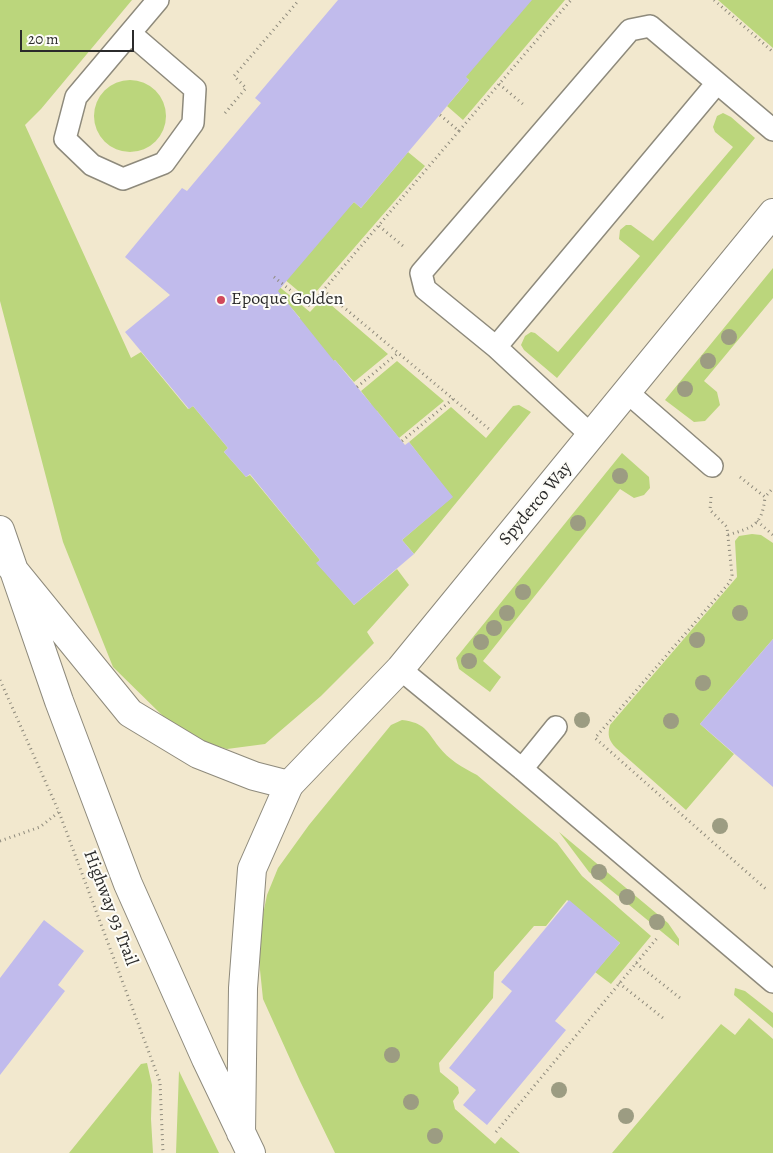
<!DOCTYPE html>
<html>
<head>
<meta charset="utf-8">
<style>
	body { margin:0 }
	#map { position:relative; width:773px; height:1153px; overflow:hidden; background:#f2e8ce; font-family:Alegreya,serif }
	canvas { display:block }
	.scale { position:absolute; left:20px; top:30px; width:114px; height:22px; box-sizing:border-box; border:2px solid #2b2b2b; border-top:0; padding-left:6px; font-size:15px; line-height:18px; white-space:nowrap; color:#2b2b2b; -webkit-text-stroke:4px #fdfcf7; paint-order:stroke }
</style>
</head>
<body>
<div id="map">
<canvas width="773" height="1153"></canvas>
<div class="scale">20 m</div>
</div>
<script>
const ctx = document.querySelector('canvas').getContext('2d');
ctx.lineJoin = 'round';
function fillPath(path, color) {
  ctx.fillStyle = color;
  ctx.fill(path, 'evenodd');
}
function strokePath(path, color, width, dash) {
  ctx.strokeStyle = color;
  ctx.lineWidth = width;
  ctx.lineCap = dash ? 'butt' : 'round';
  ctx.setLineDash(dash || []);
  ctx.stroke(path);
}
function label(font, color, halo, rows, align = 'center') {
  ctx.font = font + ' Alegreya,serif';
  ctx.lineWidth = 4;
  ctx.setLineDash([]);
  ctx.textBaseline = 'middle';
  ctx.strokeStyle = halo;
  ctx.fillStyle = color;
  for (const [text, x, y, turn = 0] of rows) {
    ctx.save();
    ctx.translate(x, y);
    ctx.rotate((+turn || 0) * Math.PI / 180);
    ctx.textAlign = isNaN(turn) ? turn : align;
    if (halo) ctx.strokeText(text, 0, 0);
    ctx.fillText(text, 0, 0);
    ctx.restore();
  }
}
fillPath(new Path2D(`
	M0,0h132l-91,109 -16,16 106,233 10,-6 47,57 5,-3 35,42 -4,4 22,25 4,-2 70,85 -3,3 37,42 43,-36 12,16 -42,47 7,11 -53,53 -56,48 -38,5 -34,-10 -27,-20 -53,-52 -50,-125 -63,-241z
	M525,0h40l-102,120 -16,-14 22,-26 -7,-6z
	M718,0h55v48z
	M94 116a36 36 0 1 1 72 0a36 36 0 1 1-72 0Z
	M723,113l8,4 24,21 -198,240 -33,-28 -3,-5 4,-9 6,-4 4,1 23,19 82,-96 -21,-17 1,-9 6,-5h5l22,16 80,-94 -18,-15 -2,-5 4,-11z
	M408,152l17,14 -116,134 -32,-27 77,-71 7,6z
	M773,268v30l-69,83 13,11 3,13 -15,16 -11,1 -29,-22z
	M271,280l39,32 13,-14 65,56 -34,28 -19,-22 -3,3 -36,-41 4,-4 -11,-13h-8z
	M397,361l47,40 -45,37 -22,-27 -10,-4 4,-3 -10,-13z
	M519,405l12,7 -117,142 -12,-14 50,-43 -43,-55 42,-35 35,31 27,-32z
	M622,453l27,24 1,11 -6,7 -10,3 -14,-9 -137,172 18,16 -11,15 -31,-23 -3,-11z
	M752,534l9,1 12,8v96l-73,85 34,30 -48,56 -70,-62c-7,-7 -9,-13 -6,-23l127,-148 -2,-36 4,-5z
	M402,720c23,3 24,10 37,27 9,12 24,21 38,28l80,68 25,33 69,60 -40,48 -16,-12 25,-29 -53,-43 -21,26h-12l-40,46 -1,26 -54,65 1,9 18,15 1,6 -6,8 2,8 40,35 6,-7 19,16h-185l-35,-72 -37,-82 -3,-29v-41l7,-34 11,-27 31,-43 82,-100z
	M559,832l109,91 11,16v7l-90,-74z
	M735,988l10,3 28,22v15l-39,-33z
	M749,1018l24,21v114h-161l109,-129 14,11z
	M147,1063l5,22 -1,34 2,34h-84l72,-89z
	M179,1071l40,82h-43z`), '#bbd67c');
fillPath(new Path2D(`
	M338,0h194l-66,77 3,3 -108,128 -7,-6 -76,89 56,70 1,-1 70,85 4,-3 44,55 -51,43 12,14 -60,51 -38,-42 4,-3 -70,-86 -4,3 -22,-25 4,-4 -35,-42 -4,3 -64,-77 45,-37 -45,-38 57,-69 5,3 74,-88 -6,-5z
	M773,639v148l-73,-63z
	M569,900l51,43 -65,78 11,9 -79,95 -24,-20 13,-15 -27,-22 63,-77 -11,-9z
	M44,920l40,31 -26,34 7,6 -65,84v-97z`), '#c1bbec');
const service = new Path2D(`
	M130,33l65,56 -2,34 -29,40 -41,16 -31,-14 -27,-26 11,-42 82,-97
	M496,347l221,-264
	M627,392l85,74
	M592,436l-96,-89 -71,-58 -4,-16 209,-243 20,-4 123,104
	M400,669l122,100 251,213
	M522,769l34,-42`);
const minor = new Path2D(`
	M289,785l111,-116 373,-456`);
const trunk = new Path2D(`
	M0,530l59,171 69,183 78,175 45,94
	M12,568l118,145 68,41 56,22 35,9 -37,84 -9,119 -2,145`);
strokePath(service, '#8e8a7c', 24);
strokePath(minor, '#8e8a7c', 30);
strokePath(trunk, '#8e8a7c', 30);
strokePath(new Path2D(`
	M714,0l59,52
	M499,84l25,21
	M225,113l21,-25 -12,-12 65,-76
	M440,115l19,16 112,-131
	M379,226l24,20
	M274,277l36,29 149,-175
	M323,290l166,139
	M357,387l41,-34
	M402,441l51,-42
	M740,477l25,20 8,-9
	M711,497l-1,13 17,17 5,48 -2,7 -135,156 172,152
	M757,521l16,14
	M728,535c25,-8 34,-9 37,-38
	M0,680l59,132 101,270 3,71
	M0,841l40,-14 19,-15
	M636,963l44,35
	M619,983l44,35
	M496,1132l162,-195`), '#8e8a7c', 3, [1, 4]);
strokePath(service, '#fff', 21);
strokePath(minor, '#fff', 28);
strokePath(trunk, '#fff', 28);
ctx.fillStyle = '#9c9c82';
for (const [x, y] of [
	[729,337],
	[708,361],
	[685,389],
	[620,476],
	[578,523],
	[523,592],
	[507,613],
	[740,613],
	[494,628],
	[697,640],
	[481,642],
	[469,661],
	[703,683],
	[582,720],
	[671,721],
	[720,826],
	[599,872],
	[627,897],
	[657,922],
	[392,1055],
	[559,1090],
	[411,1102],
	[626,1116],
	[435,1136]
]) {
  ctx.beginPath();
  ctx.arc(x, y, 8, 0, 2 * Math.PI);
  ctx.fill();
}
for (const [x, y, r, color] of [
	[221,300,5,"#d1495b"]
]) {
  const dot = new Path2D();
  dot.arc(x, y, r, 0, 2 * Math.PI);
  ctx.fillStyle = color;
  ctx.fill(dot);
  strokePath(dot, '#fdfcf7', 2);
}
label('18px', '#2b2b2b', '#fdfcf7', [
	["Epoque Golden",231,300]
], 'left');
label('18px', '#2b2b2b', '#fdfcf7', [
	["Spyderco Way",536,504,-50],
	["Highway 93 Trail",110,908,69]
]);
</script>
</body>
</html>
